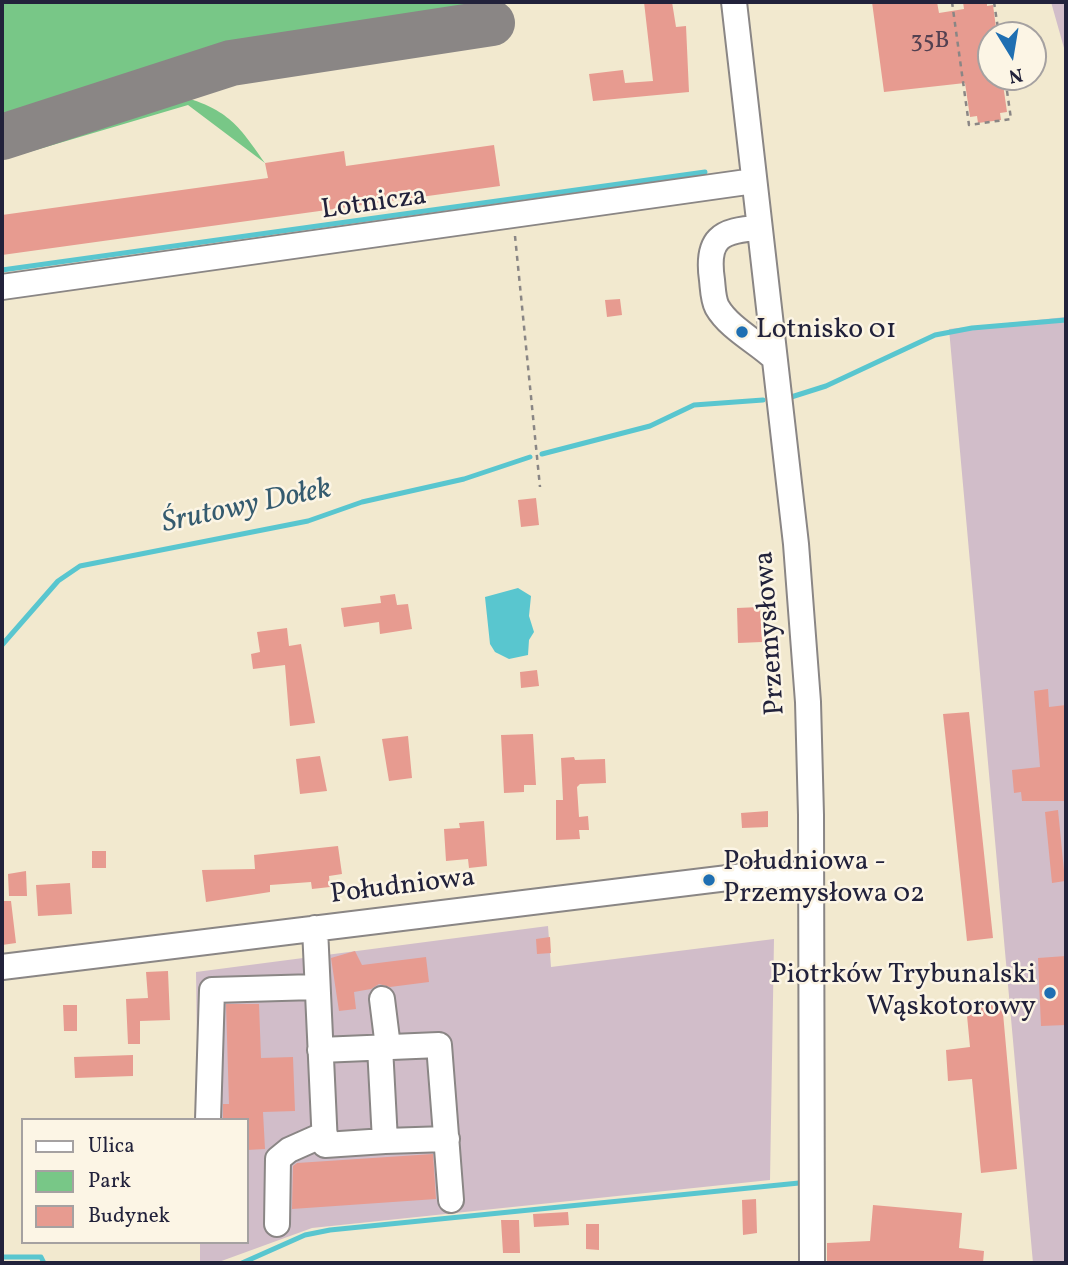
<!DOCTYPE html>
<html>
<head>
<meta charset="utf-8">
<style>
	body { margin:0 }
	#map { position:relative; width:1068px; height:1265px; overflow:hidden; background:#f2e9cf; font-family:Vollkorn,serif }
	canvas { display:block }
	.frame { position:absolute; inset:0; border:4px solid #22223b; pointer-events:none }
	.legend { position:absolute; left:21px; top:1118px; width:228px; height:126px; box-sizing:border-box; background:#fcf5e5; border:2px solid #a5a1a1; margin:0; padding:9px 12px; list-style:none; font-size:21px; color:#22223b }
	.legend li { display:flex; align-items:center; gap:14px; height:35px }
	.legend b { width:35px; border:2px solid #a5a1a1 }
	.north { position:absolute; left:977px; top:21px; width:70px; height:70px; box-sizing:border-box; background:#fcf5e5; border:2px solid #a5a1a1; border-radius:50%; rotate:169deg; font-size:19px; font-weight:700; line-height:28px; text-align:center; color:#22223b }
	.north::after { content:''; display:block; margin:auto; width:24px; height:32px; background:#1f6fb2; clip-path:polygon(50% 0,100% 100%,50% 72%,0 100%) }
</style>
</head>
<body>
<div id="map">
<canvas width="1068" height="1265"></canvas>
<div class="frame"></div>
<ul class="legend">
<li><b style="height:9px;background:#fff"></b>Ulica</li>
<li><b style="height:19px;background:#78c787"></b>Park</li>
<li><b style="height:19px;background:#e79b90"></b>Budynek</li>
</ul>
<div class="north">N</div>
</div>
<script>
const ctx = document.querySelector('canvas').getContext('2d');
ctx.lineJoin = 'round';
function fillPath(path, color) {
  ctx.fillStyle = color;
  ctx.fill(path, 'evenodd');
}
function strokePath(path, color, width, dash) {
  ctx.strokeStyle = color;
  ctx.lineWidth = width;
  ctx.lineCap = dash ? 'butt' : 'round';
  ctx.setLineDash(dash || []);
  ctx.stroke(path);
}
function label(font, color, halo, rows, align = 'center') {
  ctx.font = font + ' Vollkorn,serif';
  ctx.lineWidth = 5;
  ctx.setLineDash([]);
  ctx.textBaseline = 'middle';
  ctx.strokeStyle = halo;
  ctx.fillStyle = color;
  for (const [text, x, y, turn = 0] of rows) {
    ctx.save();
    ctx.translate(x, y);
    ctx.rotate((+turn || 0) * Math.PI / 180);
    ctx.textAlign = isNaN(turn) ? turn : align;
    if (halo) ctx.strokeText(text, 0, 0);
    ctx.fillText(text, 0, 0);
    ctx.restore();
  }
}
fillPath(new Path2D(`
	M1051,2h15v53z
	M1066,317v946h-33l-84,-934z
	M548,926l3,41 223,-28 -4,241 -458,48 -96,35h-16v-21h47v-122h-49l-2,-148z`), '#d1bdc9');
fillPath(new Path2D(`
	M2,2h487l2,12 -261,40 -228,74z
	M172,93c53,16 62,25 93,70l-77,-58 -186,55v-9z`), '#78c787');
fillPath(new Path2D(`
	M518,588l13,8 -2,20 5,16 -5,8 -1,15 -19,4 -14,-7 -5,-8 -5,-47z`), '#59c6cf');
strokePath(new Path2D(`
	M2,270l703,-98
	M788,398l38,-12 109,-51 37,-7 94,-8
	M542,454l108,-28 44,-21 69,-5
	M2,645l56,-64 22,-15 228,-45 54,-19 102,-23 66,-22
	M2,1257h39l3,6
	M242,1263l63,-28 25,-5 469,-47`), '#59c6cf', 5);
strokePath(new Path2D(`
	M2,137l229,-74 261,-40`), '#8a8685', 46);
fillPath(new Path2D(`
	M644,2h28l4,25 10,-1 3,66 -96,9 -4,-27 34,-4 2,13 28,-2z
	M872,2h65l2,11 25,-4 -1,-7h24v4l6,-1 4,30h-6v42h11l5,35 -7,1 1,7 -23,3 -1,-7 -7,1 -5,-34 -81,9z
	M494,145l6,41 -498,69v-40l266,-37 -3,-15 79,-12 2,15z
	M620,299l2,16 -15,2 -2,-17z
	M536,498l3,27 -18,2 -3,-27z
	M395,594l2,11 11,-1 4,25 -32,5 -1,-12 -35,5 -3,-19 40,-5 -1,-7z
	M760,607l2,35 -24,1 -1,-35z
	M287,628l2,18 12,-2 14,79 -25,3 -5,-61 -32,4 -2,-15 9,-2 -3,-20z
	M537,670l2,16 -18,2 -1,-16z
	M1048,689l1,18 17,-2v96h-44l-1,-9 -7,1 -2,-23 28,-3 -6,-76z
	M969,712l24,226 -26,3 -24,-227z
	M533,734l3,51h-12v7l-20,1 -3,-58z
	M408,736l4,42 -23,3 -7,-42z
	M320,756l7,35 -27,3 -4,-35z
	M574,757l1,3 30,-1 1,24 -26,1 -3,3 2,30 9,-1 1,14h-10l1,9 -24,1v-40h7l-2,-42z
	M1058,810l7,71 -13,2 -7,-71z
	M768,811v16l-26,1 -1,-15z
	M484,821l3,45 -18,2 -1,-9 -22,2 -2,-32 16,-1 -1,-5z
	M338,846l4,28 -13,2 1,11 -18,2 -1,-7 -41,3v7l-64,10 -4,-32 53,-1 -1,-14z
	M92,851h14v17h-14z
	M26,871l1,25h-18l-1,-22z
	M70,883l2,31 -34,2 -2,-31z
	M2,901h9l5,42 -14,2z
	M550,937l1,16 -14,1 -1,-15z
	M355,951l7,14 64,-8 3,25 -39,5 -11,-3 -8,5 -17,3 2,17 -17,2 -8,-53z
	M1066,956v69l-25,1 -3,-68z
	M168,971l2,49 -30,1v23h-12l-2,-45 22,-1 -2,-26z
	M1002,1002l15,167 -36,4 -9,-94 -24,2 -2,-31 24,-3 -4,-42z
	M226,1004h33l2,54 32,-1 2,54 -32,1 2,37 -18,1v-30h-24v-16h6z
	M63,1005h14v26h-13z
	M133,1055v21l-58,2 -1,-21z
	M433,1154l3,45 -144,10 1,-43 4,-3z
	M756,1199l1,34 -14,2 -1,-35z
	M873,1205l89,8 -3,35 25,3 -1,12h-156v-20l43,-2z
	M568,1212l1,13 -35,2 -1,-13z
	M501,1220h18l1,33h-17z
	M586,1224h13v26l-13,-1z`), '#e79b90');
const minor = new Path2D(`
	M734,2l62,542 12,158 3,113 1,448
	M759,228c-39,2 -53,11 -47,52 1,9 1,19 5,27 12,21 40,35 57,51
	M2,287l752,-106
	M315,928l10,217 60,-4 -5,-94
	M2,967l742,-91 67,-2
	M382,999l6,48
	M320,1050l119,-5 12,155
	M208,1120l4,-130 104,-3
	M385,1141l62,-2
	M277,1224l1,-65 11,-9 36,-16`);
strokePath(minor, '#8a8685', 28);
strokePath(new Path2D(`
	M952,2l17,123 42,-6 -6,-42
	M994,2l5,33
	M515,236l25,251`), '#8a8685', 2.5, [5, 5]);
strokePath(minor, '#fff', 24);
for (const [x, y, r, color] of [
	[742,332,7,"#1f6fb2"],
	[709,880,7,"#1f6fb2"],
	[1050,993,7,"#1f6fb2"]
]) {
  const dot = new Path2D();
  dot.arc(x, y, r, 0, 2 * Math.PI);
  ctx.fillStyle = color;
  ctx.fill(dot);
  strokePath(dot, '#fcf5e5', 2.5);
}
label('24px', '#534050', null, [
	["35B",930,43]
]);
label('28px', '#22223b', '#fcf5e5', [
	["Lotnicza",374,205,-8],
	["Przemysłowa",772,633,-94],
	["Południowa",403,888,-7]
]);
label('28px', '#22223b', '#fcf5e5', [
	["Lotnisko 01",756,332],
	["Południowa -",723,864],
	["Przemysłowa 02",723,896],
	["Piotrków Trybunalski",1036,977,"right"],
	["Wąskotorowy",1036,1009,"right"]
], 'left');
label('italic 30px', '#355b6f', '#fcf5e5', [
	["Śrutowy Dołek",247,508,-12]
]);
</script>
</body>
</html>
